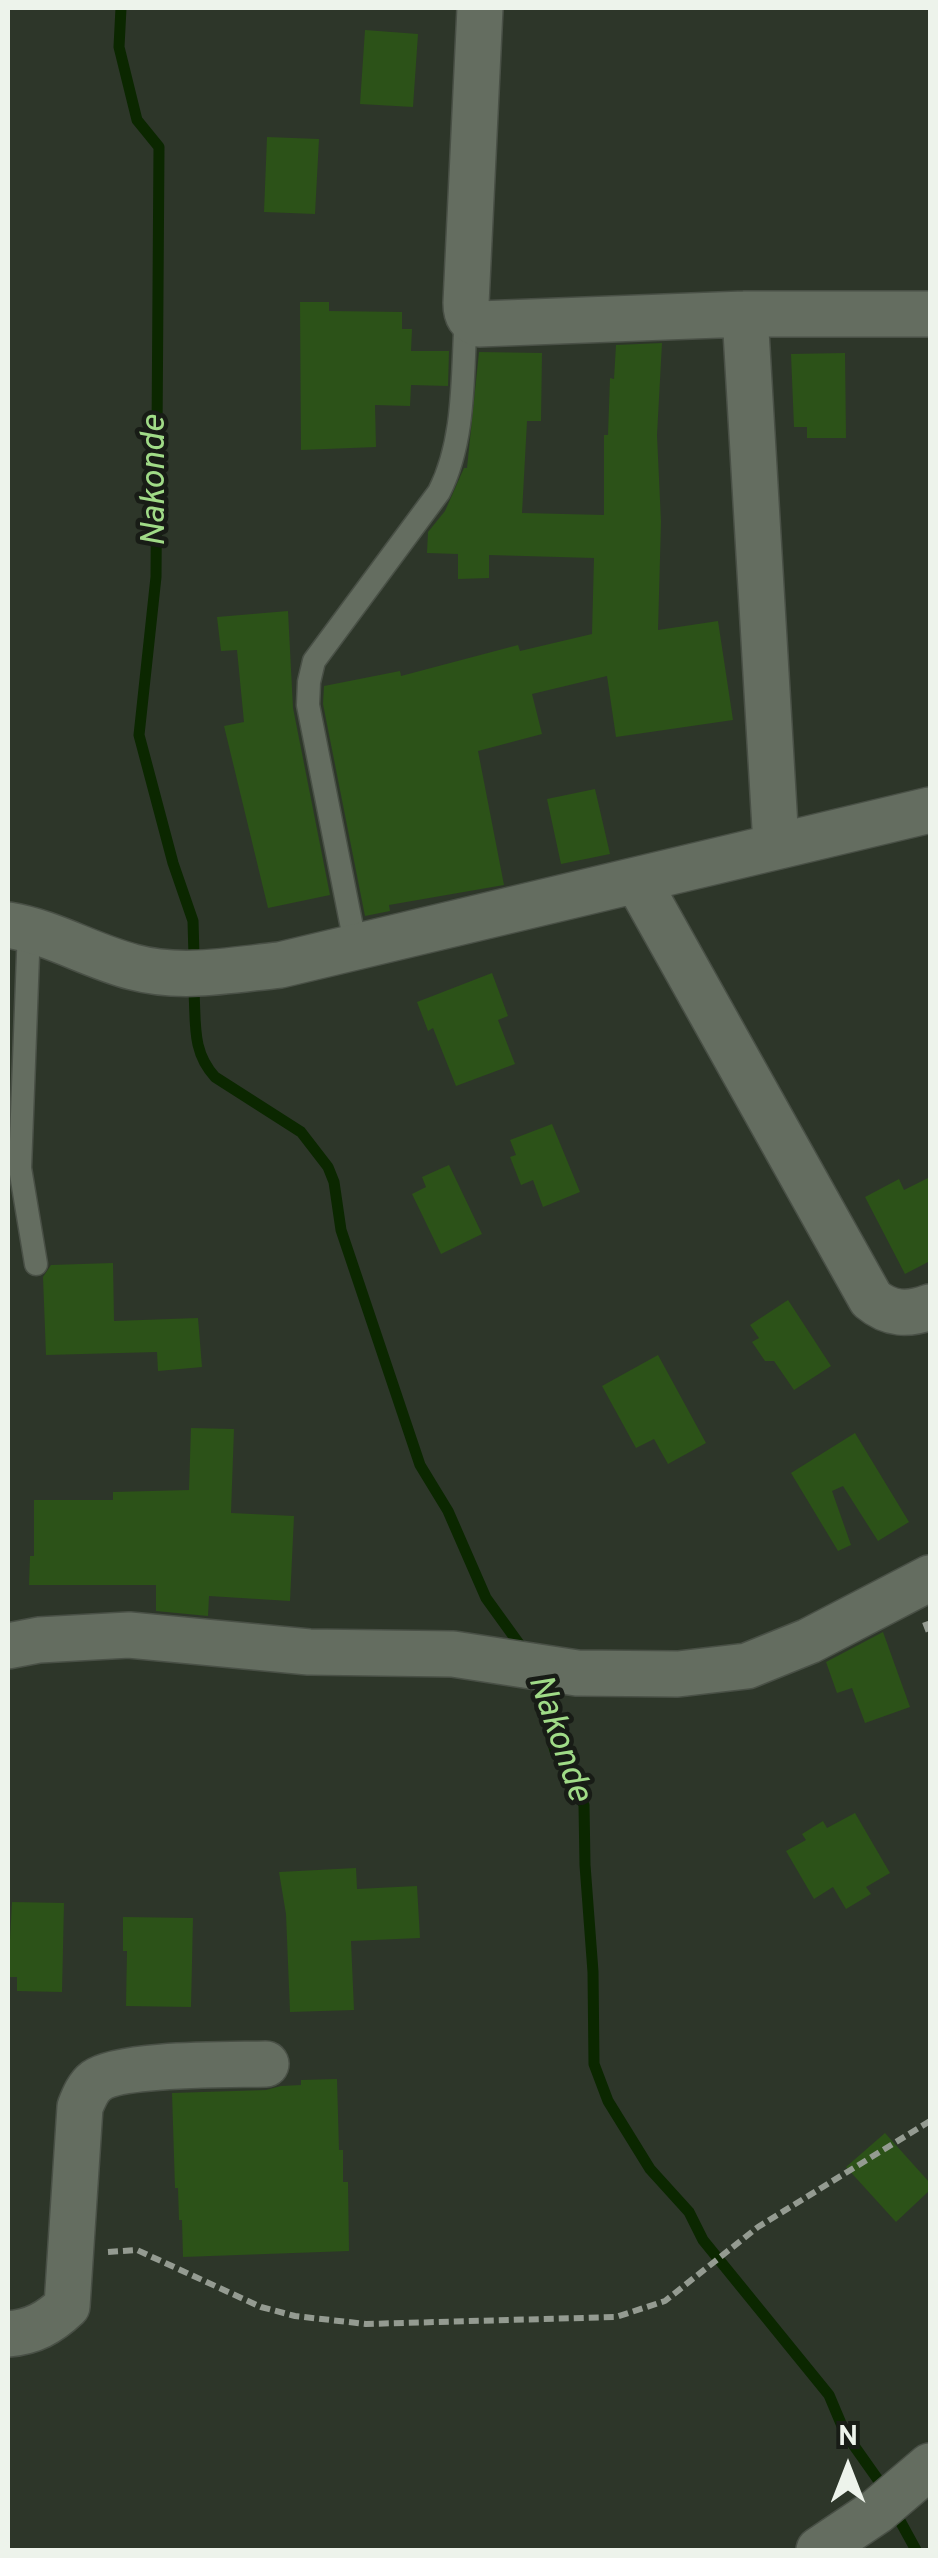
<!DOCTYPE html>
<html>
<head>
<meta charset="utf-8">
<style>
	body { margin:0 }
	#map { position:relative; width:938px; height:2558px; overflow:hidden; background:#2d3629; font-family:Overpass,sans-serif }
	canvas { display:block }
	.frame { position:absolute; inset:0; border:10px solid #edf3eb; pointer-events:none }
	.north { position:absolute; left:798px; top:2418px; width:100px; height:100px; -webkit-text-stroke:8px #181c16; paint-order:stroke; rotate:0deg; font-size:28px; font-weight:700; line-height:40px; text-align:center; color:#edf3eb }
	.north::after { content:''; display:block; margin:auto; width:35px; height:45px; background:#edf3eb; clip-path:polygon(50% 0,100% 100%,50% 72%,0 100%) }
</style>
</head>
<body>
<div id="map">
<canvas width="938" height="2558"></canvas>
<div class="frame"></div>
<div class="north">N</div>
</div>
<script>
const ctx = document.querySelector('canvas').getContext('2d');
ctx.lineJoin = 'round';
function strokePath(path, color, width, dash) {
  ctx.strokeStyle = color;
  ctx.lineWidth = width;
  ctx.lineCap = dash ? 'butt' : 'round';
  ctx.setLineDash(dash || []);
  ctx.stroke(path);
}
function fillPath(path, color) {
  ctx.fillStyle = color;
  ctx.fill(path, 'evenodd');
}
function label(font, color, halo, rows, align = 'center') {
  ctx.font = font + ' Overpass,sans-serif';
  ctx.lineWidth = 9;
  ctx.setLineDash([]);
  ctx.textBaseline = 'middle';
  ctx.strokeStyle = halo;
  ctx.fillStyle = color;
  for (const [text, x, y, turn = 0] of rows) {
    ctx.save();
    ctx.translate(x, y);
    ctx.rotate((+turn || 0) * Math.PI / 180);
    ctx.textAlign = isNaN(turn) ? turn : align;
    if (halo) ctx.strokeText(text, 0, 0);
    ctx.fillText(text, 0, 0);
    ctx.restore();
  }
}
strokePath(new Path2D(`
	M121,8l-2,39 18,73 22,27 -3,430 -17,158 34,128 20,58 1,35
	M194,992c2,33 -2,60 21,85l86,55 27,35 6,15 7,48 79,235 28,46 38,87 39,54
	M535,1679l20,72 29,54 1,60 8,107 1,92 14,37 42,68 39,43 14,28 126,155 16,38 41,58
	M893,2508l23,42`), '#0b2700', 11);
fillPath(new Path2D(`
	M365,30l53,4 -5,73 -53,-3z
	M267,137l52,2 -4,75 -51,-2z
	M300,302h29v9l73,1v17h10l-1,22h38l-1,35 -37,-1 -1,21 -35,-1 1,42 -75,3z
	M662,343l-5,92 4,87 -3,108 60,-9 15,99 -117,17 -9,-61 -75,18 10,40 -64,17 26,134 -115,20 1,6 -25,5 -42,-212 1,-18 76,-15 1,5 117,-31 2,6 72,-17 2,-76 -105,-3v23l-31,1v-25l-31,-1 1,-21 17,-21 19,-43h3l12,-116 63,1 -1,68h-14l-5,92 82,2v-80h4l2,-57 4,1 2,-34z
	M845,353l1,85h-39v-11h-13l-3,-73z
	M288,611l5,97 37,187 -62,13 -44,-182 20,-4 -7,-72 -16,1 -4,-34z
	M595,789l15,65 -49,10 -14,-65z
	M492,973l16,43 -10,4 17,44 -59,22 -23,-58 -5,3 -11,-29z
	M552,1124l28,68 -37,15 -10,-27 -12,5 -11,-28 6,-2 -6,-15z
	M449,1165l33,69 -41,20 -29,-60 14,-7 -4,-10z
	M930,1177v84l-25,13 -40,-77 34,-18 5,11z
	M113,1263l1,58 84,-3 4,49 -44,4 -1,-19 -111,3 -3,-78 8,-12z
	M788,1300l43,66 -37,24 -20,-29h-9l-13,-19 7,-4 -9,-13z
	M658,1355l48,88 -38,21 -14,-25 -18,9 -34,-62z
	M191,1428l43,1 -3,84 63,3 -4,85 -81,-5 -1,20 -52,-5v-26h-127l1,-29h4v-56h79v-8l76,-2z
	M855,1433l54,89 -31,19 -35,-55 -11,5 19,54 -13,6 -47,-78z
	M883,1632l27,75 -45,16 -13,-35 -15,5 -11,-31z
	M855,1813l35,60 -24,14 5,7 -25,15 -13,-22 -19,12 -28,-48 20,-11 -4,-6 21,-13 4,7z
	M356,1868l1,21 60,-3 3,52 -69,3 3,69 -64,2 -4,-98 -7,-42z
	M12,1902l52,1 -2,89 -45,-1v-14h-9z
	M123,1917l70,1 -2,89 -65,-1 1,-55h-4z
	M337,2079l2,71h4v32h5l1,69 -166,6 -1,-37h-3l-1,-32h-3l-3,-95 94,-3 15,-4 20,-1v-5z
	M885,2133l45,50v7l-34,32 -50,-55z`), '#2c5218');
const lane = new Path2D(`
	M29,928l-9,240 16,96
	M356,948l-48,-243 1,-23 5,-21 125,-169c27,-53 23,-119 27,-178`);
const street = new Path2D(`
	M480,8l-14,295c0,11 2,17 13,21l266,-10h185
	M745,314l31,531
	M637,880l234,419c19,16 37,16 59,8
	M8,925c44,7 82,31 125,42 48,13 98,3 147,-2l650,-155
	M8,1646l31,-6 90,-5 180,17 144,2 124,19 101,1 69,-8 62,-25 121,-63
	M8,2334c25,-2 41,-11 59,-28l13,-199c4,-10 8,-20 16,-26 25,-18 135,-16 170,-17
	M819,2550l58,-39 53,-45`);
strokePath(lane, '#495046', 25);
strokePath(street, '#495046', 48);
strokePath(new Path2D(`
	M925,1622l5,13
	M108,2252l29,-2 124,57 34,9 71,8 250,-7 49,-16 93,-74 172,-106`), '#949b91', 6, [10, 5]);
strokePath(lane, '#646d60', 22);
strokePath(street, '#646d60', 45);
label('italic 35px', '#a0db87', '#181c16', [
	["Nakonde",157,481,-90],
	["Nakonde",557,1739,71]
]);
</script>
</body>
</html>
